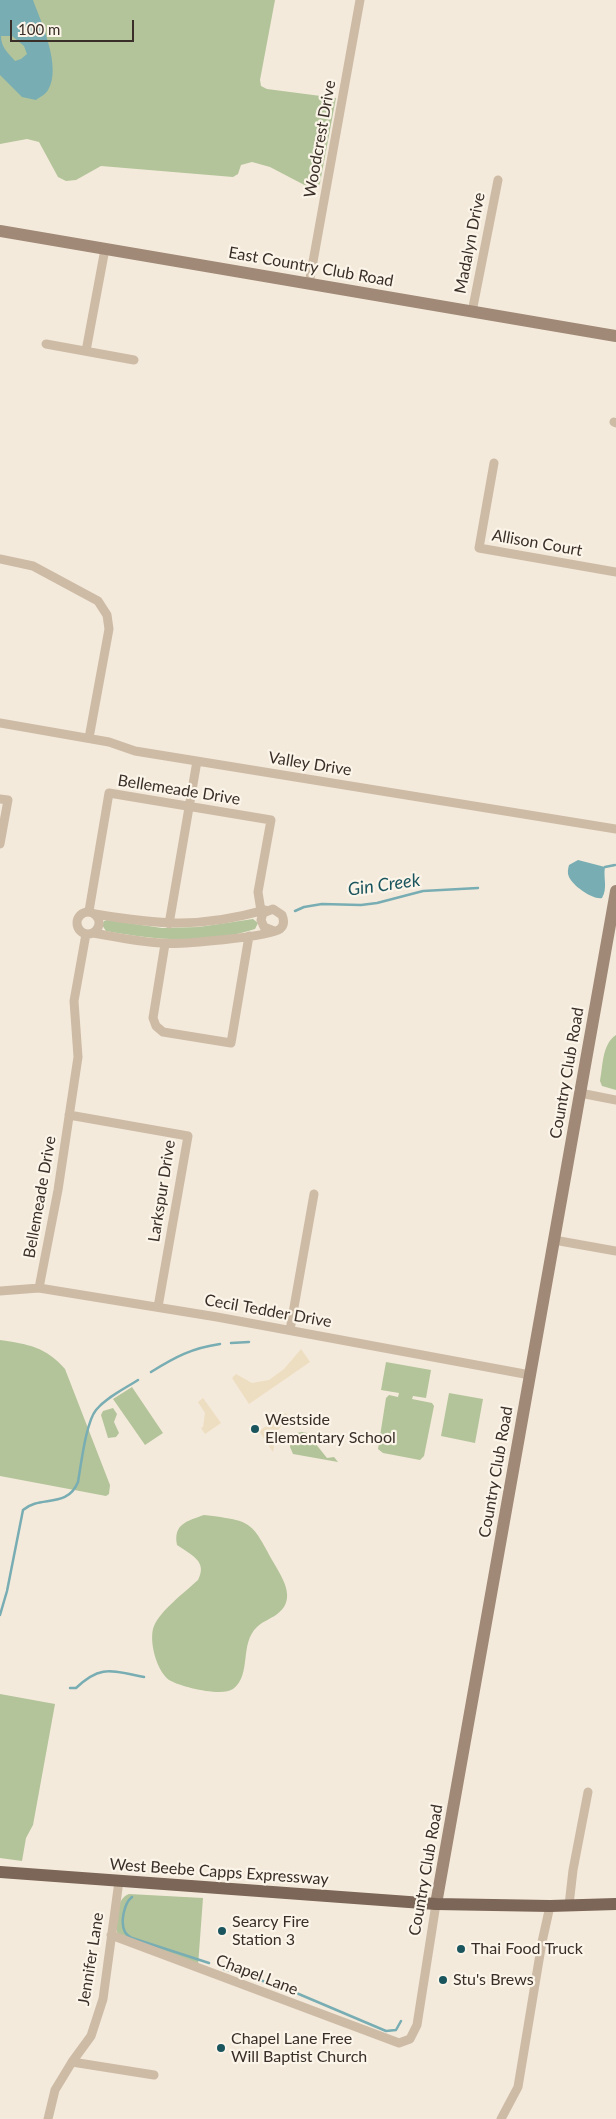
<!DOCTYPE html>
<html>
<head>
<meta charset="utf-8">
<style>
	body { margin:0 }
	#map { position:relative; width:616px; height:2119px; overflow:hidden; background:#f4eadb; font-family:Lato,sans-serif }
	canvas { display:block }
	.scale { position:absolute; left:10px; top:20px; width:124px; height:22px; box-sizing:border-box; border:2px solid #392e28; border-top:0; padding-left:6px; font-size:15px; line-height:18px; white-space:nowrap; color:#392e28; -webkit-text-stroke:4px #fbf4e8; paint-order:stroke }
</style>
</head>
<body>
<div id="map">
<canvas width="616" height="2119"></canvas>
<div class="scale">100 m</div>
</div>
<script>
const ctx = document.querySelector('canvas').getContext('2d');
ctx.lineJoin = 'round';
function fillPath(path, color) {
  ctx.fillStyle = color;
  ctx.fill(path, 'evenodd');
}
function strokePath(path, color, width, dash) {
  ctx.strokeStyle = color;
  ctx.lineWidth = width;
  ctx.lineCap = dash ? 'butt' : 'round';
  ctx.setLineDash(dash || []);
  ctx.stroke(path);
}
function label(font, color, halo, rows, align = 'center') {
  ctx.font = font + ' Lato,sans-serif';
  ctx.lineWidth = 4.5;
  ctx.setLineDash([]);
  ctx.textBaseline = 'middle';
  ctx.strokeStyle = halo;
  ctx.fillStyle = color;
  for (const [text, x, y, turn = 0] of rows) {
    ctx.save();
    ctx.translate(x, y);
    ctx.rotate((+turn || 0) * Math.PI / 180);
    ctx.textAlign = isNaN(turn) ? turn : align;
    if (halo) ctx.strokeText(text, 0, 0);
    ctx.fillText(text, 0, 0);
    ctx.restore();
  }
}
fillPath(new Path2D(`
	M0,0h275l-15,80 1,6 6,3 69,9 -16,85 -2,5 -6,1 -42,-22 -18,-5 -11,3 -3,9 -5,3 -132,-11 -25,14 -10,1 -8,-4 -19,-35 -12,-3 -27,5z
	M253,919l5,4 -3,6c-48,16 -101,11 -149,2l-4,-6 2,-4 3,-1 55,8 37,-1z
	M616,1035v55l-14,-4 -2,-5c3,-15 2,-37 16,-46z
	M0,1340c28,4 46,7 65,29l45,116 -1,9 -3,2 -106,-20z
	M386,1362l45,8 -5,28 -13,-2 -1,3 20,4 2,3 -10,50 -4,4 -37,-7 -5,-4 8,-51 3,-3 9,2 1,-4 -18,-3z
	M132,1387l31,46 -18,12 -32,-46z
	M449,1393l34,6 -8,44 -34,-7z
	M113,1408l4,6 -3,8 5,11 -3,4 -8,1 -7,-23 2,-4z
	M302,1432l5,1 20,25 7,-1 4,5 -45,-8 -3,-7 1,-8 6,-6z
	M204,1515c51,6 47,7 71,50 10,17 21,36 1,50 -6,4 -14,7 -19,12 -18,17 -5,48 -24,62 -11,8 -51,-2 -62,-8 -14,-7 -23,-41 -17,-55 6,-15 31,-34 44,-46 10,-19 -7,-25 -21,-35 -4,-21 10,-24 27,-30z
	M0,1694l55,10 -22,121 -7,13 -4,23 -22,-3z
	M129,1894l74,4 -5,68 -80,-31c-4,-12 -2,-37 11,-41z`), '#b3c49a');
fillPath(new Path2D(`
	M301,1349l9,13 -61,42 -17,-26 4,-4 16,9 17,-3 15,-11z
	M203,1398l18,25 -16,11 -4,-6 2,-1 2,-14 -7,-11z
	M286,1413l3,5 -13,14 -3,20 -14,-21z`), '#edddc1');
fillPath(new Path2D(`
	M0,0h33c8,22 29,67 15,90 -2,4 -8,7 -12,10l-14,-3 -22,-22zM1,36h11l12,10 3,8 -6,5 -6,2c-7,-8 -14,-14 -14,-25z
	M578,860l27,7c-2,11 3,21 -3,31 -9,2 -29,-12 -33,-21 -2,-4 -1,-8 0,-12z`), '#78adb3');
strokePath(new Path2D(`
	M605,867l10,-2
	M295,911l9,-4 18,-3 39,1 16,-2 46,-12 55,-3
	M231,1343l18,-1
	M151,1372c24,-15 41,-24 69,-28
	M0,1615l7,-24 16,-81c17,-15 44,-1 55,-28 3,-17 8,-60 18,-72 11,-13 28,-21 42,-30
	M70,1688h6c25,-24 36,-17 68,-11
	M132,1897c-8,6 -12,26 -7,35 1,2 5,5 7,6l77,25
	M224,1969l23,7
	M260,1980l26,9
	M294,1992l92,39 10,-1 5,-9`), '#78adb3', 2.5);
strokePath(new Path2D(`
	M309,284l51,-284
	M472,312l26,-132
	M46,344l88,16
	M86,351l19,-102
	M614,422l2,1
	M494,463l-15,85 137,24
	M0,559l33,7 65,35 9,14 2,14 -20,109
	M0,723l109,19 26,9 481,78
	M0,799l8,1 -8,44
	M89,911l20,-118 162,27 -13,72 3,19
	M77 923a11 11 0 1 1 22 0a11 11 0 1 1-22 0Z
	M95,914c65,11 105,14 170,-4
	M169,924l28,-163
	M93,933c23,4 45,9 69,10 16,2 108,-6 118,-14 5,-4 4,-9 2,-14l-9,-6 -10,4 -2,7 3,7 10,4
	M165,944l-12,74 3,8 7,6 68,11 18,-107
	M580,1093l36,7
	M69,1115l119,21 -30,171
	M554,1240l62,11
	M39,1288l19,-98 20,-133 -4,-56 12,-67
	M0,1291l39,-3 178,29 313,58
	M290,1330l24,-136
	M569,1905l4,-35 15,-78
	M111,1935l288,108 11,-4 7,-14 19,-121
	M72,2062l82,13
	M48,2119l7,-29 17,-28 19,-26 12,-37 16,-118
	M501,2119l17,-32 24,-145 8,-36`), '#cdbba6', 9);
strokePath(new Path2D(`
	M0,231l616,105
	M436,1904l180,-1013`), '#a18977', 12);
strokePath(new Path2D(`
	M0,1872l436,32 114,2 66,-2`), '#7c6658', 12);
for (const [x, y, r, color] of [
	[255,1429,5,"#1a545d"],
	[222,1931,5,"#1a545d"],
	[461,1949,5,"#1a545d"],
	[443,1980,5,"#1a545d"],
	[221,2048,5,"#1a545d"]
]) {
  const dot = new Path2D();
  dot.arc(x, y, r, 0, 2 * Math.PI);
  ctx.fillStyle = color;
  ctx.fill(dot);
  strokePath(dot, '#fbf4e8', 2);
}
label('16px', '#392e28', '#fbf4e8', [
	["Woodcrest Drive",320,139,-80],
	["Madalyn Drive",470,243,-79],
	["East Country Club Road",311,267,10],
	["Allison Court",537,543,10],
	["Valley Drive",310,764,9],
	["Bellemeade Drive",179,790,9],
	["Country Club Road",567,1073,-80],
	["Larkspur Drive",162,1191,-81],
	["Bellemeade Drive",40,1197,-80],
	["Cecil Tedder Drive",268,1311,10],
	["Country Club Road",496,1472,-80],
	["Country Club Road",426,1870,-80],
	["West Beebe Capps Expressway",219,1872,4],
	["Jennifer Lane",91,1959,-81],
	["Chapel Lane",257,1975,21]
]);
label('16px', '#392e28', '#fbf4e8', [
	["Westside",265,1420],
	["Elementary School",265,1438],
	["Searcy Fire",232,1922],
	["Station 3",232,1940],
	["Thai Food Truck",471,1949],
	["Stu's Brews",453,1980],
	["Chapel Lane Free",231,2039],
	["Will Baptist Church",231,2057]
], 'left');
label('italic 18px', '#1a545d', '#fbf4e8', [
	["Gin Creek",384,885,-8]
]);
</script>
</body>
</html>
